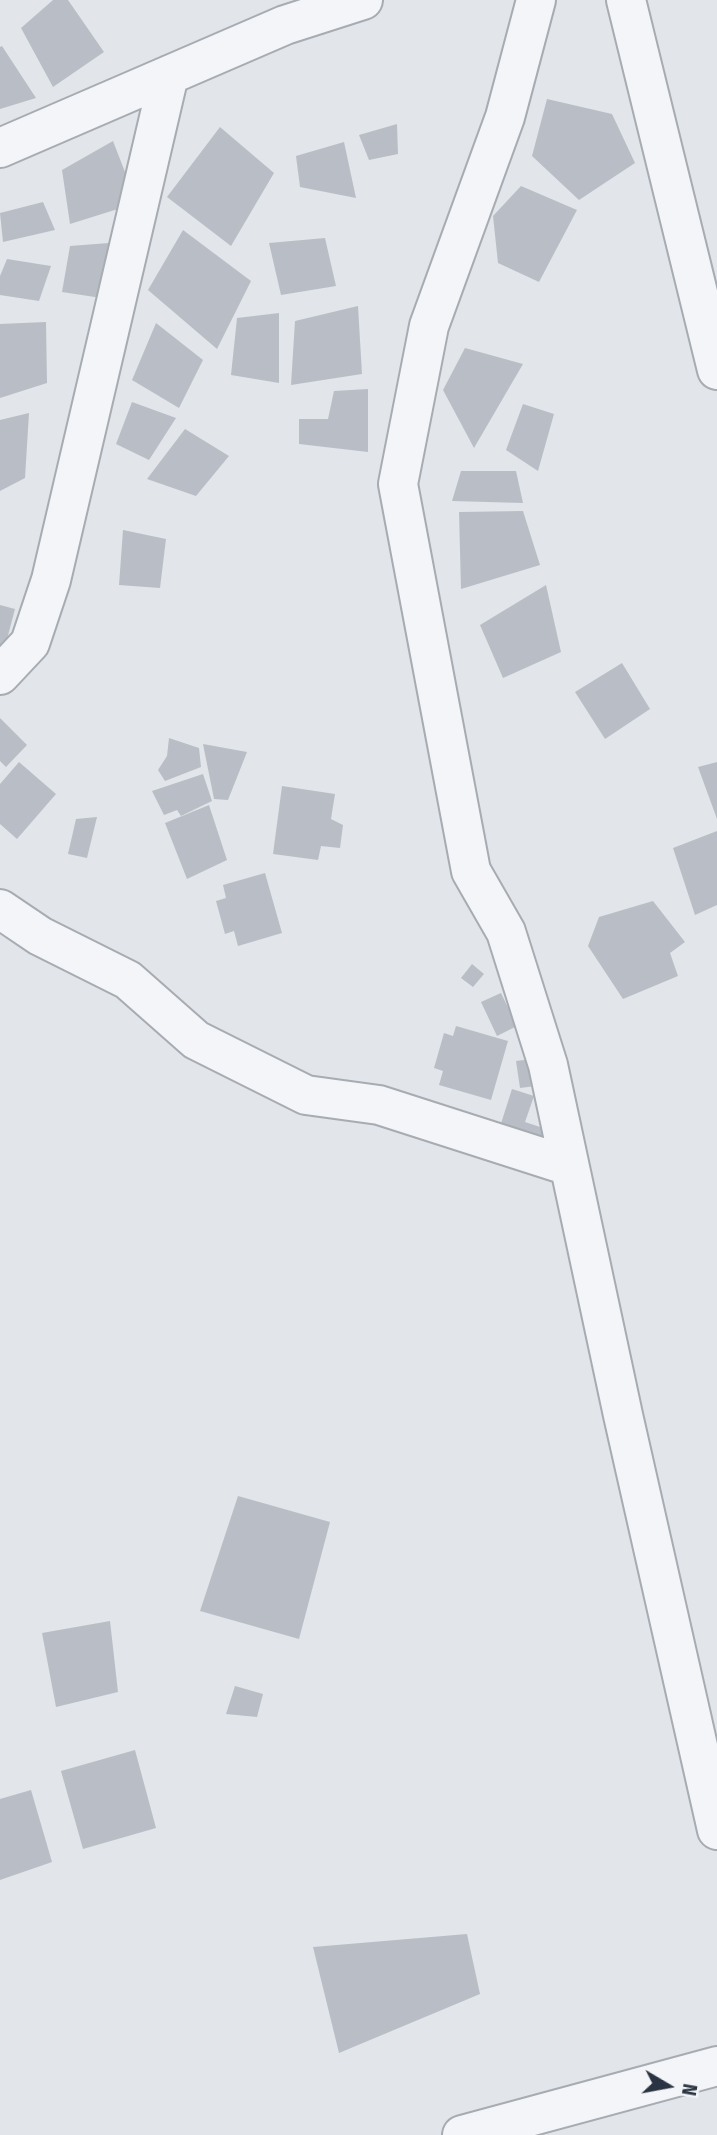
<!DOCTYPE html>
<html>
<head>
<meta charset="utf-8">
<style>
	body { margin:0 }
	#map { position:relative; width:717px; height:2135px; overflow:hidden; background:#e2e5e9; font-family:"Fira Sans Condensed",sans-serif }
	canvas { display:block }
	.north { position:absolute; left:633px; top:2051px; width:70px; height:70px; -webkit-text-stroke:5px #f1f4f7; paint-order:stroke; rotate:100deg; font-size:19px; font-weight:700; line-height:28px; text-align:center; color:#2a3341 }
	.north::after { content:''; display:block; margin:auto; width:24px; height:32px; background:#2a3341; clip-path:polygon(50% 0,100% 100%,50% 72%,0 100%) }
</style>
</head>
<body>
<div id="map">
<canvas width="717" height="2135"></canvas>
<div class="north">N</div>
</div>
<script>
const ctx = document.querySelector('canvas').getContext('2d');
ctx.lineJoin = 'round';
function fillPath(path, color) {
  ctx.fillStyle = color;
  ctx.fill(path, 'evenodd');
}
function strokePath(path, color, width, dash) {
  ctx.strokeStyle = color;
  ctx.lineWidth = width;
  ctx.lineCap = dash ? 'butt' : 'round';
  ctx.setLineDash(dash || []);
  ctx.stroke(path);
}
fillPath(new Path2D(`
	M53,0h15l36,52 -51,35 -32,-59z
	M2,46l34,52 -36,11v-62z
	M547,99l65,15 23,49 -56,37 -47,-44z
	M397,124l1,30 -29,6 -10,-25z
	M220,127l54,46 -43,73 -64,-49z
	M113,141l24,62 -67,21 -8,-54z
	M344,142l12,56 -56,-11 -4,-31z
	M521,186l56,24 -38,72 -41,-19 -5,-47z
	M43,202l12,28 -52,12 -3,-29z
	M183,230l68,51 -34,68 -69,-59z
	M325,238l11,48 -55,9 -12,-52z
	M122,242l-14,57 -46,-7 8,-46z
	M7,259l44,7 -12,35 -39,-6v-19z
	M358,306l4,68 -71,11 4,-64z
	M279,313v70l-48,-8 6,-57z
	M46,322l1,61 -47,15v-74z
	M156,323l47,37 -24,48 -47,-28z
	M465,348l58,16 -49,84 -31,-58z
	M368,389v63l-69,-8v-25h29l6,-28z
	M132,402l44,16 -27,42 -33,-16z
	M523,404l31,10 -16,57 -32,-21z
	M29,413l-4,65 -25,13v-71z
	M185,429l44,27 -33,40 -49,-17z
	M461,471h55l7,32 -71,-2z
	M523,511l17,54 -79,24 -2,-77z
	M123,530l43,9 -6,49 -41,-3z
	M546,585l15,67 -58,26 -23,-53z
	M0,605l15,4 -10,38 -5,5z
	M622,663l28,46 -45,30 -30,-47z
	M0,718l27,27 -21,22 -6,-6z
	M169,738l30,10 2,19 -36,14 -7,-11 9,-14z
	M203,744l44,8 -19,48 -14,-1z
	M19,762l37,32 -39,45 -17,-15v-40z
	M717,762v57l-19,-52z
	M203,774l9,27 -31,15 -4,-6 -13,5 -12,-24z
	M282,786l53,8 -4,25 12,6 -3,23 -19,-2 -3,14 -45,-6z
	M209,805l18,55 -40,19 -22,-56z
	M97,817l-10,41 -19,-4 8,-35z
	M717,831v74l-22,10 -22,-67z
	M265,873l17,60 -44,13 -4,-15 -9,3 -9,-33 10,-3 -3,-13z
	M653,901l32,41 -15,11 8,23 -55,23 -35,-53 11,-29z
	M472,964l12,10 -11,13 -12,-9z
	M501,993l16,33 -20,10 -16,-34z
	M456,1026l52,15 -17,59 -52,-15 4,-14 -9,-3 10,-35 9,3z
	M532,1059l4,27 -16,2 -4,-27z
	M512,1089l22,7 -9,26 18,6 5,25 -51,-17z
	M238,1496l92,26 -31,117 -99,-28z
	M110,1621l8,71 -62,15 -14,-74z
	M235,1686l28,8 -6,23 -31,-3z
	M135,1750l21,78 -73,21 -22,-78z
	M31,1790l21,72 -52,18v-81z
	M467,1934l13,60 -141,59 -26,-106z`), '#b9bec6');
const minor = new Path2D(`
	M536,0l-31,117 -76,209 -31,158 73,387 35,61 42,133 75,350 94,415
	M626,0l91,370
	M0,148l285,-123 78,-25
	M0,675l30,-32 21,-63 118,-505
	M0,909l40,27 88,44 68,60 110,55 73,10 190,61
	M462,2135l255,-69`);
strokePath(minor, '#a7acb3', 42);
strokePath(minor, '#f4f5f8', 38);
</script>
</body>
</html>
